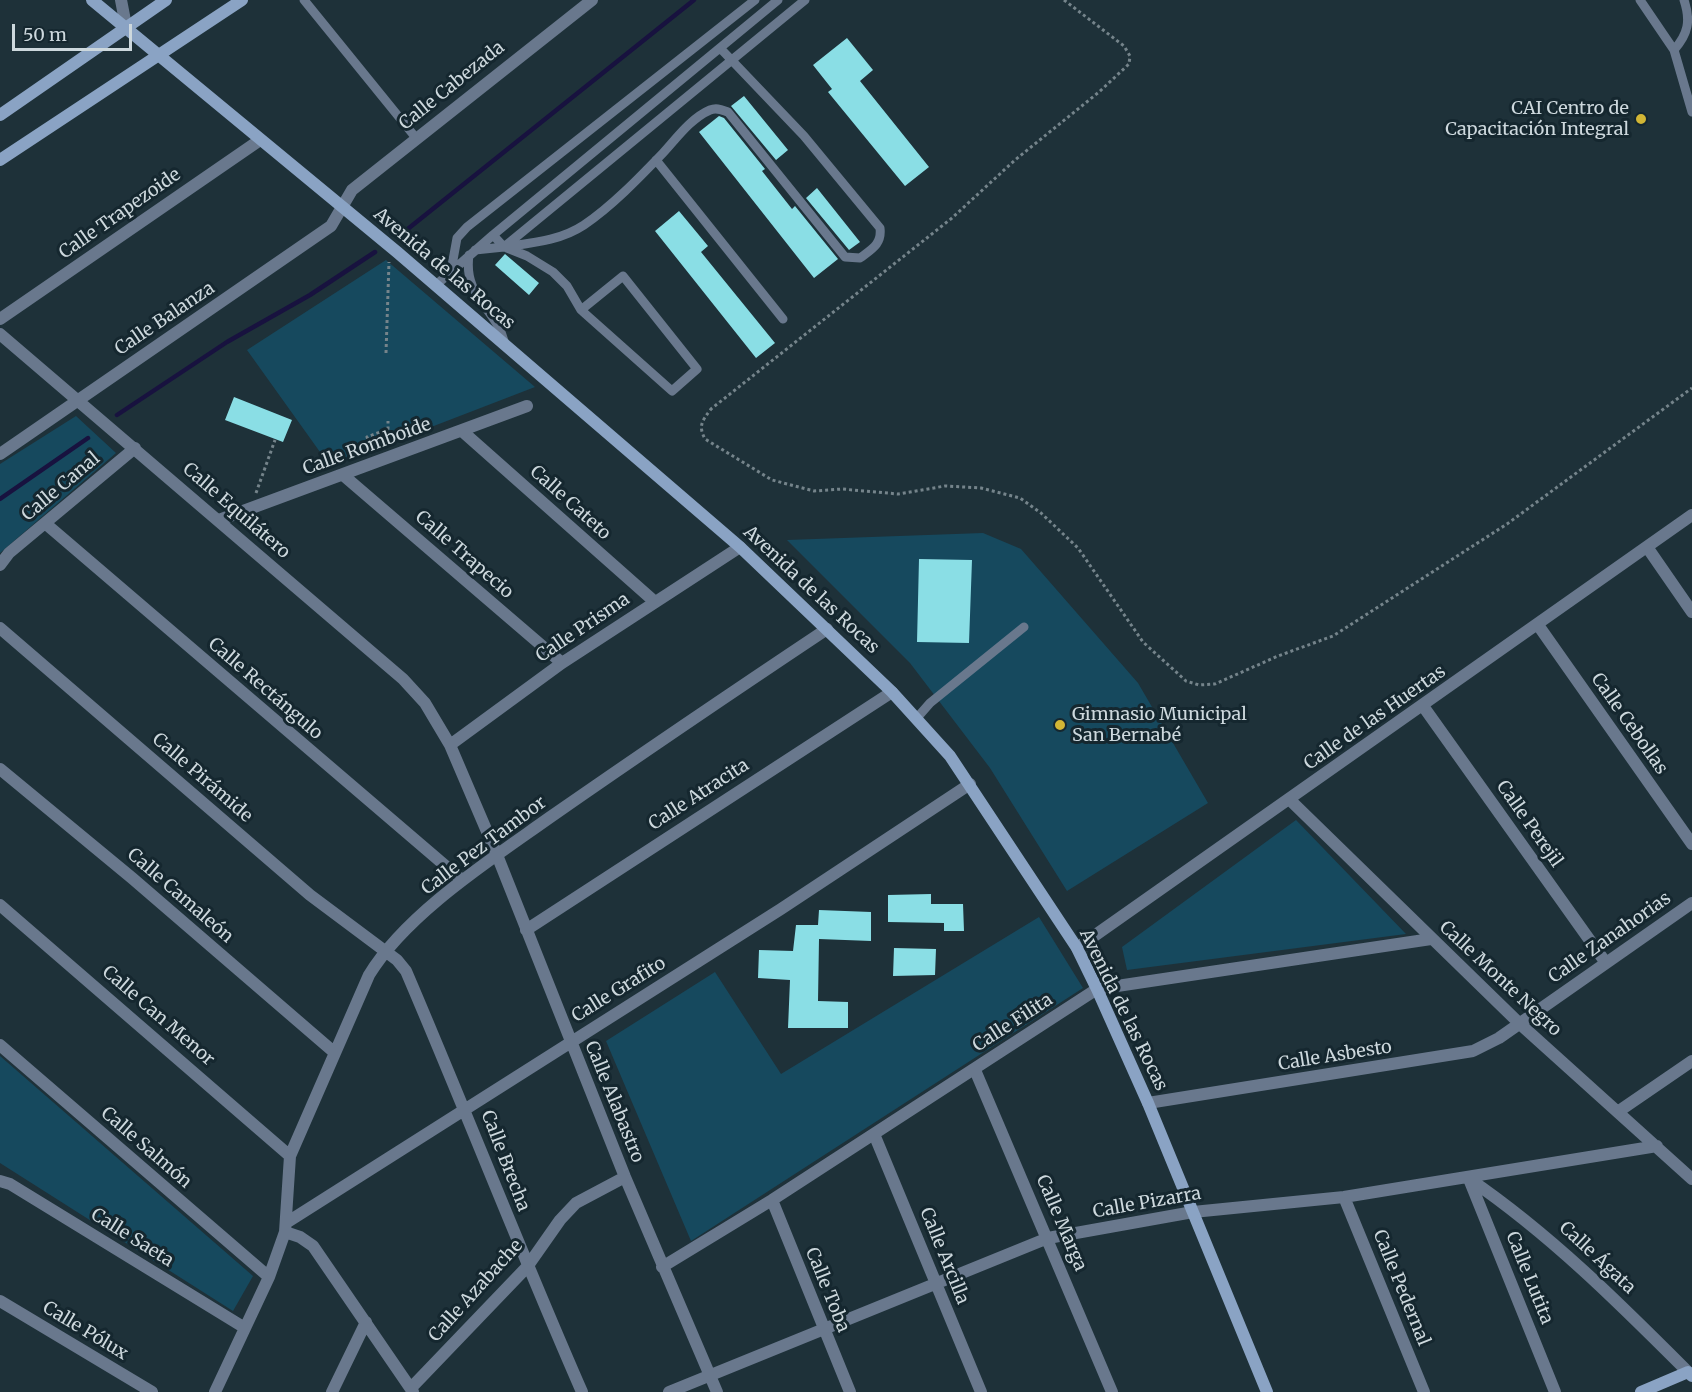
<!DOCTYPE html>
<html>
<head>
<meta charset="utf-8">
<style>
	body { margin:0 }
	#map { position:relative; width:1692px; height:1392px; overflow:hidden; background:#1e3139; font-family:Merriweather,serif }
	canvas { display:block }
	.scale { position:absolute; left:12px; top:24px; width:120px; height:27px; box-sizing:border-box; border:3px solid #cdd8dd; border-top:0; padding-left:8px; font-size:18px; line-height:21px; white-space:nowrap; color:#cdd8dd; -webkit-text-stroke:4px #15272f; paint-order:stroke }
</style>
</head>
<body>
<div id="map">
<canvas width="1692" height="1392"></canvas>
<div class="scale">50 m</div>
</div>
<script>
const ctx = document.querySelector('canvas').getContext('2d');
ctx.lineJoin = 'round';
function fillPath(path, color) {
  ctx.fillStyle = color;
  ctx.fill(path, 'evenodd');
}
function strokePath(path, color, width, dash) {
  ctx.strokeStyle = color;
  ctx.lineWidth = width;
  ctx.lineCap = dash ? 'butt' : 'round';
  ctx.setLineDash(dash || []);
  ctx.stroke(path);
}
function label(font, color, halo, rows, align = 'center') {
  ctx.font = font + ' Merriweather,serif';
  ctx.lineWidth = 6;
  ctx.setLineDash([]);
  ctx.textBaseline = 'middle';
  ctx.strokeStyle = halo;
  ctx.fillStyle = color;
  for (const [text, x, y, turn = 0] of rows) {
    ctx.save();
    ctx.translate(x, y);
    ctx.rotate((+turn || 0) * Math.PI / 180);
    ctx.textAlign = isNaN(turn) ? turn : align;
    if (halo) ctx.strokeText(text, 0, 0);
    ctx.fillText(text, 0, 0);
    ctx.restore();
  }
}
fillPath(new Path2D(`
	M386,260l149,127 -205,79 -83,-116z
	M76,416l40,37 -116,100v-89z
	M983,533l38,16 117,134 70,120 -141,88 -77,-123 -80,-105 -123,-123z
	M1296,820l110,114 -279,36 -5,-23z
	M1039,917l44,71 -392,253 -85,-200 109,-69 66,102z
	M0,1056l253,220 -20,35 -233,-148z`), '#16495e');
strokePath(new Path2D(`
	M399,236l295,-236
	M117,415l110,-73 83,-47 65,-43
	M0,499l88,-61`), '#18123f', 4.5);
fillPath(new Path2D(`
	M847,38l26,32 -13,11 69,86 -24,19 -77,-94 4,-3 -19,-24z
	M744,96l44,54 -12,10 -45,-54z
	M719,116l5,2 41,51 -3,2 30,38 3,-3 43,53 -24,19 -115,-146z
	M817,188l43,54 -11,8 -43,-52z
	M679,211l29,35 -7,6 74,91 -19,15 -101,-127z
	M505,254l34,29 -10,12 -34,-30z
	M234,397l58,23 -9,22 -58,-22z
	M919,559l53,1 -3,83 -52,-1z
	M931,894v10h32l1,27h-20v-8l-56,-1v-27z
	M819,910l52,2v29l-52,-2 -1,62 30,1v26h-60l2,-48 -32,-2 1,-28 34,1 3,-26h22z
	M894,948l42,1 -1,26 -42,1z`), '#8adee5');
strokePath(new Path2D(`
	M1064,0l60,46 6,10 -1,8 -30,28 -84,68 -63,58 -241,191c-9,12 -13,17 -6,30l67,41 42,11 28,-2 56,5 47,-8 36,2 39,10 21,15 37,35 65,94 43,39 13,4 16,-1 63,-28 55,-20 174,-112 185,-136
	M386,353l3,-91
	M372,450l-5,-13 21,-8v-8
	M256,493l19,-53`), '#75848b', 3, [3, 3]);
strokePath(new Path2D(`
	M304,0l112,138
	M1640,0l34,50 18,62
	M1674,50c14,-16 17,-29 10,-50
	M656,160l127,159
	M493,235l11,12c27,-4 56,-6 80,-22 28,-19 55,-47 79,-72 13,-14 28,-35 47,-43 7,-3 12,0 18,2l117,145 15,1c12,-9 22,-14 20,-30l-76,-92 -84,-88
	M507,248l20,8 26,16 14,14 14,24 91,81 25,-22 -74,-93 -42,34
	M475,250l29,-3 301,-247
	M469,255c-6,43 27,52 36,89
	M451,271l6,-33 10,-11 288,-227
	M436,285l57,-50 285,-235
	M916,719l14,-16 94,-76`), '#69788d', 9);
strokePath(new Path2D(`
	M121,0l5,26
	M0,319l260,-179
	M0,334l403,345 22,24 25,42 47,110 128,322 92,215
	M462,431l193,171
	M0,454l331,-228 21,-36 240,-190
	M343,475l219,188
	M219,520l308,-114
	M46,524l416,356
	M1647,547l45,65
	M0,565l9,-12 126,-105
	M1538,625l154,219
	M0,628l310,267 87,65 9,11c60,140 115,282 176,421
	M1423,706l183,257
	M450,745l112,-82 178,-116
	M0,769l132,109 203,175
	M1290,800l230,224 172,155
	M0,905l290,251
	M526,930l366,-238
	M1077,948l615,-433
	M0,1045l269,232
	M975,1070l137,322
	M1148,1103l325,-52 26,-13 193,-135
	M1619,1111l73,-50
	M874,1134l107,258
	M1468,1178c82,56 150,124 220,194
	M1469,1179l86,213
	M0,1181l10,3 235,144
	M1344,1197l80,195
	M772,1200l78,192
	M286,1223l495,-314 189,-125
	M285,1232l15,5 13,9 100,146
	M662,1267l110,-67 325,-211 334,-50
	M0,1301l152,91
	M411,1388l116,-121 33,-47 16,-17 49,-26
	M215,1392l54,-115 16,-45 5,-76 79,-181c37,-61 121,-115 180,-157 92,-64 185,-127 278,-189
	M332,1392l34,-70
	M669,1392l379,-154 145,-26 151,-15 313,-51`), '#69788d', 12);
strokePath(new Path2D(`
	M92,0l305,252 343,295 152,145 58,64 127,192 20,41 51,114 119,289
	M0,115l166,-115
	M0,160l242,-160
	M1641,1392l47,-20 4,4`), '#8aa3c4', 12);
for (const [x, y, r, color] of [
	[1641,119,6,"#d2b635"],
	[1060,725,6,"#d2b635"]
]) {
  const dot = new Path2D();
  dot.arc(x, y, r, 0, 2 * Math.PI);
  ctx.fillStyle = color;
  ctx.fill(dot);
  strokePath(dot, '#15272f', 2);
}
label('18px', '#cdd8dd', '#15272f', [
	["Calle Cabezada",452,86,-39],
	["Calle Trapezoide",120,214,-35],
	["Avenida de las Rocas",444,269,40],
	["Calle Balanza",165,319,-34],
	["Calle Romboide",367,447,-20],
	["Calle Canal",61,487,-40],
	["Calle Cateto",570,503,42],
	["Calle Equilátero",236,511,41],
	["Calle Trapecio",464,555,41],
	["Avenida de las Rocas",811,590,43],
	["Calle Prisma",583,628,-34],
	["Calle Rectángulo",265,689,41],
	["Calle de las Huertas",1375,718,-35],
	["Calle Cebollas",1629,724,55],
	["Calle Pirámide",202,778,41],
	["Calle Atracita",699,795,-33],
	["Calle Perejil",1529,824,55],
	["Calle Pez Tambor",484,846,-37],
	["Calle Camaleón",180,896,41],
	["Calle Zanahorias",1610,938,-35],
	["Calle Monte Negro",1500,979,43],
	["Calle Grafito",619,990,-32],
	["Avenida de las Rocas",1123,1010,64],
	["Calle Can Menor",158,1016,41],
	["Calle Filita",1013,1023,-33],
	["Calle Asbesto",1335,1056,-9],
	["Calle Alabastro",614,1102,68],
	["Calle Salmón",146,1148,41],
	["Calle Brecha",505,1161,69],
	["Calle Pizarra",1147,1203,-10],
	["Calle Marga",1061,1223,67],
	["Calle Saeta",132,1238,32],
	["Calle Arcilla",944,1256,68],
	["Calle Ágata",1597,1258,43],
	["Calle Lutita",1529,1278,68],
	["Calle Pedernal",1401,1288,68],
	["Calle Toba",827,1290,68],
	["Calle Azabache",476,1291,-48],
	["Calle Pólux",85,1331,31]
]);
label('18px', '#cdd8dd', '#15272f', [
	["CAI Centro de",1629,109],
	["Capacitación Integral",1629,130],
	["Gimnasio Municipal",1072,715,"left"],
	["San Bernabé",1072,736,"left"]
], 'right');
</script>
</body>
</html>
